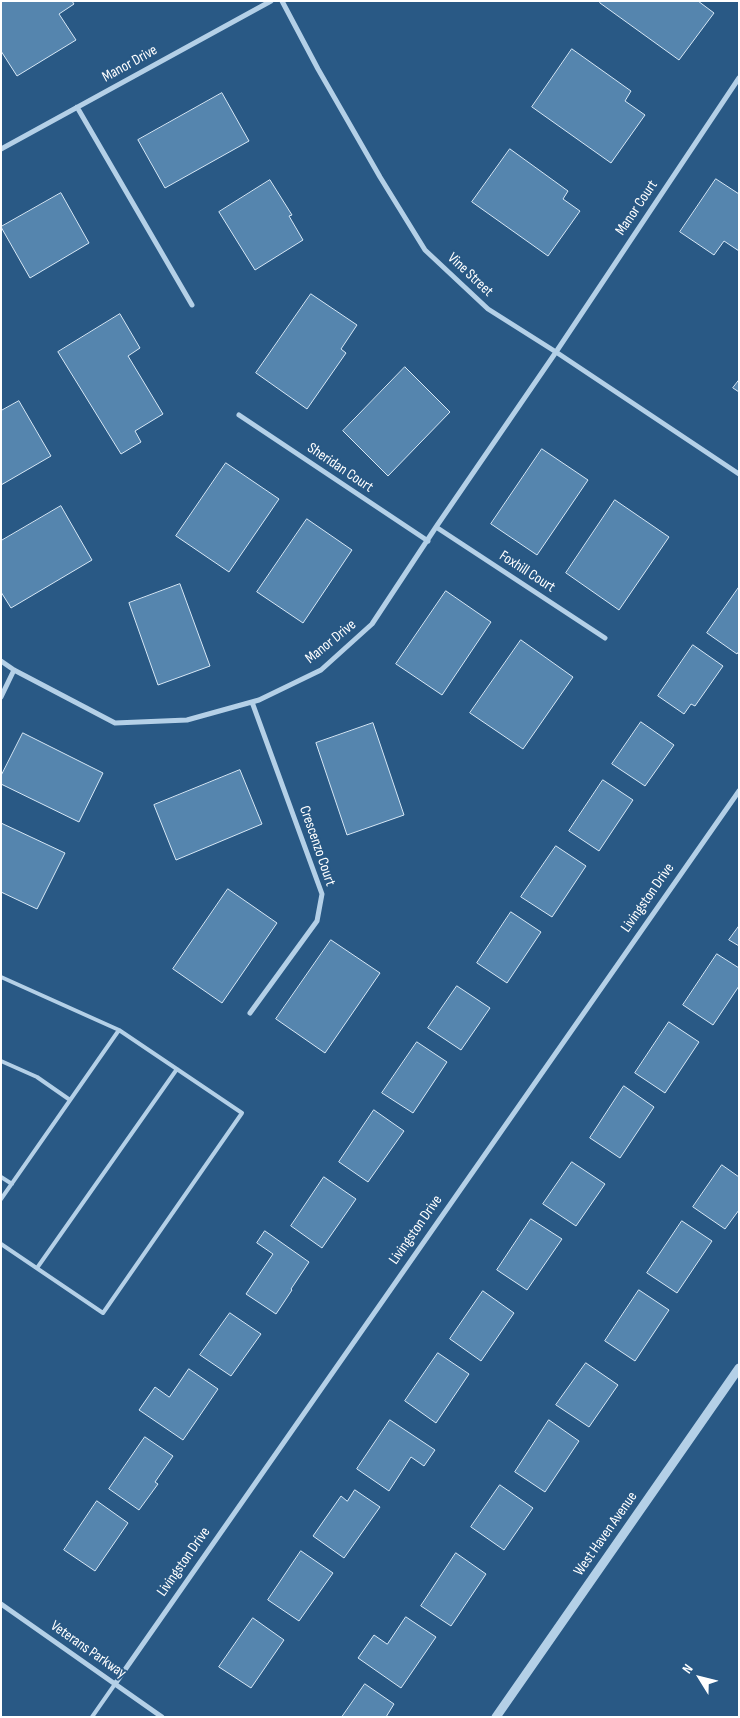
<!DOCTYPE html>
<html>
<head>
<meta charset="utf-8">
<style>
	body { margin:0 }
	#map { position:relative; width:740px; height:1718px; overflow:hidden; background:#295985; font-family:"Sofia Sans Condensed",sans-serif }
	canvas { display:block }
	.frame { position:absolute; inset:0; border:2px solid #fff; pointer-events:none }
	.north { position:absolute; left:675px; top:1653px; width:50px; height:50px; -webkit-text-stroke:4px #295985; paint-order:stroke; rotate:306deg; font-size:14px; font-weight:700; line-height:20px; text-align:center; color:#fff }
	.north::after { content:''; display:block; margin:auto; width:18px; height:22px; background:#fff; clip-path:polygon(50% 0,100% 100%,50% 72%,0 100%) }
</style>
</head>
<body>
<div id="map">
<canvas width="740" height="1718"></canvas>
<div class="frame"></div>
<div class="north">N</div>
</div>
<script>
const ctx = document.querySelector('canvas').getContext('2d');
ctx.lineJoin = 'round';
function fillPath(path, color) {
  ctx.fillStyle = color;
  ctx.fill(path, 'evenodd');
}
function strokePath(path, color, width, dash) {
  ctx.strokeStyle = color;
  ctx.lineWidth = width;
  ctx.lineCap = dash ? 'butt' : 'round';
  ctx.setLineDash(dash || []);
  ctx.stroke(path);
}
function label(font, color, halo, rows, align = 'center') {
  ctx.font = font + ' "Sofia Sans Condensed",sans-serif';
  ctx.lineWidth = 4;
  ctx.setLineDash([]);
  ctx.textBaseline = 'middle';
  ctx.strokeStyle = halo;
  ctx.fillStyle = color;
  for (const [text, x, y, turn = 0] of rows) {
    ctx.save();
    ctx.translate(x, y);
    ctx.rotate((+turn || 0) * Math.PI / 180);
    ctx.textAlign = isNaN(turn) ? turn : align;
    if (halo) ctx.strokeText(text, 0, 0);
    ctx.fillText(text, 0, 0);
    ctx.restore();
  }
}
const building = new Path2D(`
	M1,1h71l2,3 -15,10 17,26 -59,36 -16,-25z
	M601,1h97l16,12 -35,47 -79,-57z
	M572,49l59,42 -6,10 20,14 -34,48 -79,-56z
	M222,93l27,48 -84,47 -27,-48z
	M510,149l58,42 -5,8 17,12 -32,45 -76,-54z
	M716,179l23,15v57l-15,-10 -10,14 -34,-23z
	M270,180l22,35 -3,1 14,24 -48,30 -36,-58z
	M61,193l28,50 -59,35 -29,-51z
	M311,294l46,31 -16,24 5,4 -39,56 -51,-36z
	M120,314l20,34 -12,8 35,58 -28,17 6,11 -20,12 -63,-102z
	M405,367l45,45 -62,64 -45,-45z
	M739,380v12l-6,-4z
	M19,401l32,55 -50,29v-74z
	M542,449l46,31 -51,75 -46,-31z
	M226,463l53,36 -50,73 -53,-36z
	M615,500l54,37 -50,73 -53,-37z
	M61,506l31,54 -81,48 -10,-16v-51z
	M307,519l45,31 -49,73 -46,-31z
	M180,584l30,82 -52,19 -29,-82z
	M739,587v64l-2,3 -30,-21z
	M446,591l45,31 -49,73 -46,-31z
	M521,640l52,37 -50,72 -53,-36z
	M693,645l30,21 -28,40 -4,-2 -7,10 -26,-18z
	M641,722l33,23 -29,41 -33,-22z
	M373,723l31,92 -57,20 -31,-92z
	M23,733l80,40 -24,49 -78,-38v-8z
	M240,770l22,54 -86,36 -22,-55z
	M603,780l30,20 -34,51 -30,-20z
	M1,823l64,30 -28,56 -36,-17z
	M556,846l30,20 -34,51 -31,-20z
	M228,889l49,34 -55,80 -49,-34z
	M511,912l30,20 -34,51 -30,-20z
	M739,926v20l-10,-6z
	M331,940l49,33 -55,80 -49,-34z
	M717,954l22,14v18l-26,39 -30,-20z
	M457,986l33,22 -29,42 -33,-22z
	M669,1022l30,20 -34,51 -30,-20z
	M417,1042l30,20 -34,51 -31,-20z
	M624,1086l30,21 -34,51 -30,-20z
	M374,1110l30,21 -36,51 -29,-20z
	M572,1162l33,22 -29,42 -33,-22z
	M722,1165l17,12v33l-14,19 -32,-22z
	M324,1177l32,22 -34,49 -31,-22z
	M531,1219l31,20 -35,51 -30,-20z
	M682,1221l30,20 -35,52 -30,-20z
	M265,1231l44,31 -18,27 1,1 -16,24 -30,-20 27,-40 -16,-11z
	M639,1290l30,20 -34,51 -30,-20z
	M483,1291l31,22 -33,48 -31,-22z
	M230,1313l31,21 -30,42 -31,-21z
	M438,1353l31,21 -33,49 -31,-22z
	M586,1363l32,22 -29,42 -33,-22z
	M189,1369l29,20 -35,51 -44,-30 16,-23 14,10z
	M390,1420l45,30 -11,16 -13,-9 -22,34 -32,-22z
	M549,1420l30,21 -34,51 -30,-20z
	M145,1437l28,19 -18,26 3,2 -19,26 -30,-21z
	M500,1485l33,23 -29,42 -33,-23z
	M355,1490l25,17 -36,51 -31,-22 28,-40 6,5z
	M97,1501l31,22 -33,48 -31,-21z
	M301,1551l32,22 -34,48 -31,-21z
	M456,1553l30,21 -35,52 -30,-20z
	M406,1617l30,20 -35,51 -43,-30 16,-23 13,9z
	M253,1618l31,22 -33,48 -32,-21z
	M365,1684l29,20 -8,13h-44z`);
fillPath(building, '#5585ae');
strokePath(building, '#d7e8f6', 1);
strokePath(new Path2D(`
	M1,977l118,53
	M1,1061l36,16 33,23
	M1,1177l11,7
	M1,1199l118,-169 123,83 -139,200 -102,-69
	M37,1268l140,-199
	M92,1717l23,-33`), '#b4d0e7', 4);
strokePath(new Path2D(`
	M282,1l36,68 62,108 45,73 63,59 68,43 183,122
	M77,107l115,198
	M1,149l270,-148
	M239,415l189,126
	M436,527l169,111
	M1,661l13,9 101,53 72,-3 72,-20 62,-30 51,-46 64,-97 120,-175 183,-274
	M1,697l13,-27
	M250,1013l67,-92 5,-27 -70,-192
	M1,1604l161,113
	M115,1684l624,-893`), '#b4d0e7', 5);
strokePath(new Path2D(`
	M496,1717l243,-349`), '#b4d0e7', 9);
label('15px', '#fff', '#295985', [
	["Manor Drive",130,64,-29],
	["Manor Court",637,208,-56],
	["Vine Street",470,275,43],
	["Sheridan Court",340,468,34],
	["Foxhill Court",527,572,33],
	["Manor Drive",331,642,-39],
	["Crescenzo Court",317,846,71],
	["Livingston Drive",648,898,-55],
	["Livingston Drive",416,1230,-55],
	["West Haven Avenue",606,1534,-55],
	["Livingston Drive",184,1562,-55],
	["Veterans Parkway",88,1650,35]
]);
</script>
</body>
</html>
